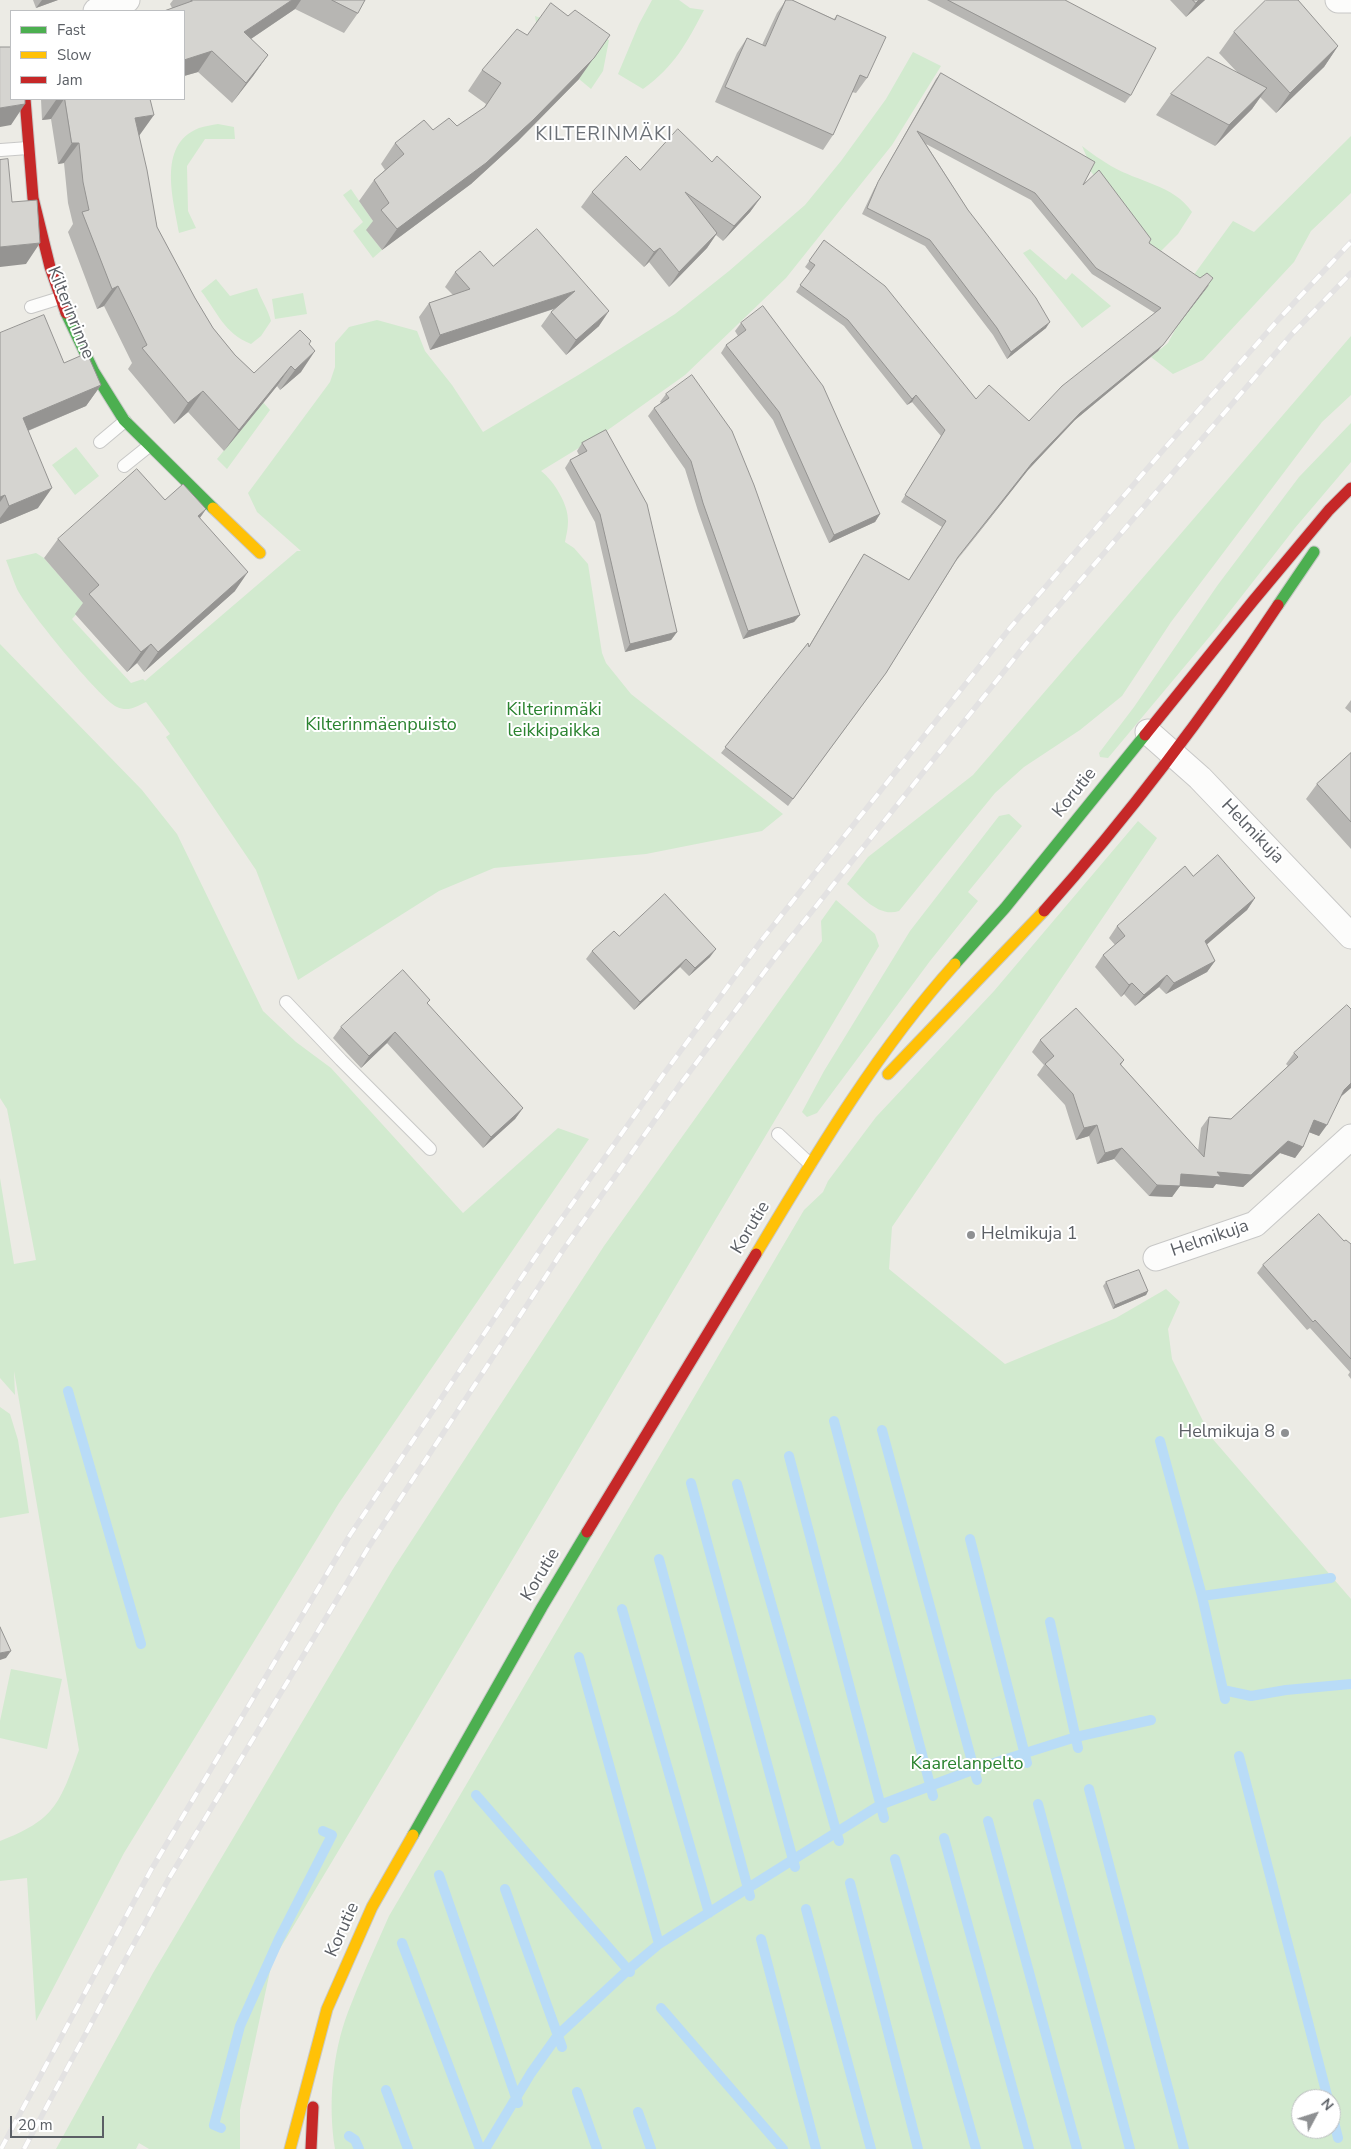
<!DOCTYPE html>
<html>
<head>
<meta charset="utf-8">
<style>
	body { margin:0 }
	#map { position:relative; width:1351px; height:2149px; overflow:hidden; background:#ecebe5; font-family:"Nunito Sans",sans-serif }
	canvas { display:block }
	.legend { position:absolute; left:10px; top:10px; width:175px; height:90px; box-sizing:border-box; background:#fff; border:1px solid #bdbfc1; margin:0; padding:6px 9px; list-style:none; font-size:15px; color:#5b5f65 }
	.legend li { display:flex; align-items:center; gap:10px; height:25px }
	.legend b { width:25px; border:1px solid #bdbfc1 }
	.north { position:absolute; left:1291px; top:2089px; width:50px; height:50px; box-sizing:border-box; background:#fff; border:1px solid #bdbfc1; border-radius:50%; rotate:50deg; font-size:14px; font-weight:700; line-height:20px; text-align:center; color:#5b5f65 }
	.north::after { content:''; display:block; margin:auto; width:18px; height:22px; background:#8e9092; clip-path:polygon(50% 0,100% 100%,50% 72%,0 100%) }
	.scale { position:absolute; left:10px; top:2116px; width:94px; height:22px; box-sizing:border-box; border:2px solid #5b5f65; border-top:0; padding-left:6px; font-size:15px; line-height:18px; white-space:nowrap; color:#5b5f65; -webkit-text-stroke:4px #fff; paint-order:stroke }
</style>
</head>
<body>
<div id="map">
<canvas width="1351" height="2149"></canvas>
<ul class="legend">
<li><b style="height:6px;background:#4caf50"></b>Fast</li>
<li><b style="height:6px;background:#ffc107"></b>Slow</li>
<li><b style="height:6px;background:#c62828"></b>Jam</li>
</ul>
<div class="north">N</div>
<div class="scale">20 m</div>
</div>
<script>
const ctx = document.querySelector('canvas').getContext('2d');
ctx.lineJoin = 'round';
function fillPath(path, color) {
  ctx.fillStyle = color;
  ctx.fill(path, 'evenodd');
}
function strokePath(path, color, width, dash) {
  ctx.strokeStyle = color;
  ctx.lineWidth = width;
  ctx.lineCap = dash ? 'butt' : 'round';
  ctx.setLineDash(dash || []);
  ctx.stroke(path);
}
function label(font, color, halo, rows, align = 'center') {
  ctx.font = font + ' "Nunito Sans",sans-serif';
  ctx.lineWidth = 4;
  ctx.setLineDash([]);
  ctx.textBaseline = 'middle';
  ctx.strokeStyle = halo;
  ctx.fillStyle = color;
  for (const [text, x, y, turn = 0] of rows) {
    ctx.save();
    ctx.translate(x, y);
    ctx.rotate((+turn || 0) * Math.PI / 180);
    ctx.textAlign = isNaN(turn) ? turn : align;
    if (halo) ctx.strokeText(text, 0, 0);
    ctx.fillText(text, 0, 0);
    ctx.restore();
  }
}
fillPath(new Path2D(`
	M652,0h27l11,8 14,2c-18,34 -29,56 -61,79l-25,-15 21,-50z
	M535,16l74,24 -6,31 -12,18 -12,-10 -43,-56z
	M913,52l28,14 -49,79 -106,133 -101,97 -80,57 -64,39c13,10 28,34 27,51 0,7 -2,14 -3,20l9,6 14,16 14,89 4,10 25,31 152,120 -21,17 -116,23 -152,14 -55,23 -141,89 -42,-110 -90,-133 4,-3 -24,-32c-10,5 -18,10 -29,5 -17,-8 -91,-99 -100,-118 -4,-9 -7,-19 -11,-29l30,-7 8,5 41,47 -13,14 59,64 12,-4 2,2 152,-130h4l-44,-39 -9,-19 82,-111 5,-15v-24l14,-16 28,-7 40,11 8,20 27,34 31,47 97,-58 95,-60 54,-43 76,-66 36,-44 45,-62z
	M218,124l16,3 1,12h-30l-18,27 1,45 8,17 -17,5c-5,-32 -23,-88 20,-105 6,-2 13,-3 19,-4z
	M1351,136v57l-40,38 -17,31 -91,98 -30,14 -22,-17 17,-14 8,-15 28,-37 -14,-11 43,-59 21,11z
	M1082,146c9,7 19,14 29,20 27,16 63,19 81,46l-14,22 -23,23 -69,-92 2,-5z
	M351,189l24,35 -8,7 15,19 -9,8 -20,-27 10,-9 -20,-27z
	M1030,249l36,31 6,-7 39,33 -29,22 -59,-75z
	M216,279l14,17 27,-8c4,12 11,21 14,33l-10,15 -10,8c-27,-11 -33,-31 -50,-53z
	M303,293l4,21 -32,5 -3,-20z
	M1351,336v59l-29,27 -151,200 -49,74 -42,34 -56,37 -29,26 -96,118c-20,7 -38,-15 -52,-27l21,-27 105,-82z
	M262,401l8,9 -43,59 -10,-10 40,-49z
	M1351,423v39l-56,66 -79,101 -108,129 -8,-1 -1,-4 35,-46 83,-121 82,-109z
	M76,447l23,29 -24,19 -23,-30z
	M0,644l142,146 35,44 86,177 33,31 35,26 132,145 95,-85 31,11 -250,364 -215,350 -88,168 -9,-143 -27,3v-40c55,-21 60,-38 79,-91l-65,-379 1,24 -15,-17v-200l14,86 22,-4 -29,-151 -7,-11z
	M1009,814l13,12 -54,66 10,9 -48,60 -113,152 -10,4 -5,-5 22,-41 86,-140 89,-115z
	M1138,821l19,17 -265,389 -3,42 116,95 111,-46 50,-29 14,13 -12,27 4,30 39,78 140,162v550h-1016c-7,-44 -3,-95 13,-137 12,-32 27,-64 41,-96l415,-706 19,-18 5,-11 48,-64 118,-126zM1301,2099h30v30h-30z
	M836,900l39,34 4,12 -607,1016 -32,148v39h-91l-10,-6 -3,6h-80l97,-176 240,-404 211,-323 218,-305 -1,-20z
	M0,1407l10,7 8,26 11,73 -29,5z
	M11,1669l51,10 -15,70 -47,-11v-17z`), '#d2eacf');
strokePath(new Path2D(`
	M68,1391l73,253
	M834,1421l99,375
	M882,1430l95,350
	M1160,1441l42,155 23,103
	M789,1456l95,362
	M691,1483l104,384
	M737,1484l102,357
	M970,1539l57,224
	M659,1559l91,337
	M1202,1596l129,-18
	M622,1609l87,304
	M1050,1622l28,126
	M579,1657l80,287
	M1223,1690l28,6 35,-6 65,-6
	M1239,1756l89,343
	M1089,1789l95,360
	M476,1795l154,177
	M1038,1804l92,345
	M988,1821l89,328
	M944,1838l85,311
	M895,1859l81,290
	M439,1875l79,228
	M850,1883l68,266
	M505,1889l57,158
	M806,1909l65,240
	M761,1939l55,210
	M402,1943l78,206
	M661,2008l122,141
	M386,2090l22,59
	M577,2092l20,57
	M1331,2110l7,28
	M638,2112l13,37
	M221,2128l-7,-3 26,-99 39,-87 53,-104 -9,-4
	M349,2136l6,4 4,9
	M485,2149l46,-76 27,-38 70,-65 31,-26 221,-139 95,-36 101,-32 75,-17`), '#b9dcf7', 10);
const lane = new Path2D(`
	M1,150l27,-2
	M31,307l29,-9
	M100,442l25,-21
	M124,466l25,-20
	M286,1002l55,58 89,89
	M778,1134l32,30`);
const street = new Path2D(`
	M1338,0h13
	M96,11l31,-11
	M1148,732l52,46 151,158
	M1156,1258l99,-34 96,-87`);
const fast = new Path2D(`
	M66,313l28,59 30,48 89,88
	M1278,605l36,-53
	M955,964l50,-56 140,-173
	M413,1835l129,-228 45,-75`);
const slow = new Path2D(`
	M213,508l47,45
	M888,1074l156,-163
	M756,1254c60,-100 121,-203 199,-290
	M290,2149l37,-140 45,-102 41,-72`);
const jam = new Path2D(`
	M25,99l8,99 17,69 16,46
	M1145,735l108,-134 76,-91 22,-22
	M1044,911c87,-98 162,-197 234,-306
	M587,1532l169,-278
	M311,2149l2,-42`);
strokePath(lane, '#c8c8c7', 14);
strokePath(street, '#c8c8c7', 27);
strokePath(fast, '#c8c9c7', 13);
strokePath(slow, '#c8c9c7', 13);
strokePath(jam, '#c8c9c7', 13);
strokePath(lane, '#fcfcfb', 12);
strokePath(street, '#fcfcfb', 25);
strokePath(fast, '#4caf50', 11);
strokePath(slow, '#ffc107', 11);
strokePath(jam, '#c62828', 11);
const rail = new Path2D(`
	M1,2149l150,-279 199,-335 198,-297 115,-163 98,-134 249,-313 155,-180 113,-128 73,-78
	M24,2149l144,-269 200,-332 195,-298 116,-164 98,-131 249,-311 266,-310 59,-61`);
strokePath(rail, '#e3e2e2', 5.5);
strokePath(rail, '#fff', 4, [11]);
fillPath(new Path2D(`
	M33,0h25l-22,8z
	M173,0h192l-7,13 -14,20 -49,-24 -44,30 17,16 -15,21 -21,27 -34,-31 -14,4v-65l-12,-3 -2,-4z
	M786,0h6l42,19 3,-4 30,63 -11,15 -4,-1 -19,43 -10,15 -108,-48 22,-49 10,-15 15,7 15,-32z
	M927,0h138l66,95 -6,8z
	M1170,0h35l-19,17z
	M1234,32l104,14 -14,21 -48,46 -16,-16 -8,12 -37,37 -59,-31 15,-21 67,-21 -19,-20z
	M527,35l52,44 -61,62 -47,43 -89,66 -16,-20 7,-9 -14,-20 15,-21 11,-10 -4,-6 14,-21 38,-13 24,-4 27,-18 2,-4 -18,-13 14,-21z
	M941,73l142,112 66,58 60,42 -51,66 -83,69 -47,50 -72,91 -70,112 -98,133 -67,-53 88,-107 55,-92 45,26 33,-53 -41,-25 40,-66 -29,-34 -5,3 -63,-79 -48,-34 14,-21 -5,-4 19,-27 152,159 53,22 126,-108 -63,-39 -61,-74 -105,-56 42,66 78,118 -39,31 -14,-24 -68,-89 -63,-32 12,-25 62,-110z
	M41,99h109l-11,36 18,92 38,71 18,30 22,27 19,18 55,-29 -8,28 -21,18 -3,-4 -53,65 -36,-39 -14,12 -46,-55 4,-6 -28,-57 -7,3 -29,-77 5,-8 -5,-21 -4,-40 -6,1 -7,-45 -9,1z
	M712,162l49,35 -11,15 -27,29 -7,-6 -9,13 -38,39 -20,-25 -5,5 -63,-60 11,-15 48,-22z
	M493,266l106,60 -33,29 -25,-29 10,-14 3,-3 -124,41 -11,-33 10,-14 24,-8 -8,-8 10,-15z
	M741,323l139,191 -5,8 -46,21 -56,-123 -52,-67 5,-8 12,-9 -3,-5z
	M0,333l64,30 37,22 -15,21 -58,25 10,77 -38,16z
	M666,394l134,221 -6,7 -51,17 -45,-128 -13,-42 -37,-53 6,-8 7,-5 -1,-1z
	M606,430l71,202 -6,8 -46,12 -30,-130 -30,-54 5,-8 9,-5 -2,-4 5,-8z
	M165,500l41,9 -6,9 35,73 -91,81 -7,-9 -10,9 -52,-58 8,-11 -39,-45 14,-19z
	M1351,700v13l-6,-5z
	M1351,753v96l-45,-50 11,-15z
	M1193,876l62,22 -8,12 -41,34 9,17 -8,11 -41,22 -7,-7 -24,19 -11,-12 -3,3 -26,-30 8,-12 12,-10 -6,-7 8,-12z
	M619,936l91,21 -21,19 -9,-9 -46,43 -48,-51 6,-8z
	M427,1004l96,104 -8,11 -32,29 -96,-105 -26,25 -28,-30 8,-11z
	M1040,1040l84,20 -3,5 77,86 3,-23 8,-11 22,2 57,-53 -2,-2 8,-11 46,44 -21,39 -10,-4 -6,15 -8,11 -15,-5 -37,34 -27,-3 -3,4 -33,-2 -8,11 -23,-1 -35,-37 -17,5 -8,-28 -13,4 -11,-35 -28,-30 7,-10 -12,-13z
	M1344,1241l7,3v135l-3,-4 2,-3 -40,-44 -3,2 -50,-57 6,-8z
	M1106,1282l42,9 -2,4 -33,14 -10,-23z`), '#b7b6b3');
fillPath(new Path2D(`
	M42,0h16l-22,8z
	M292,0h9l-6,9 -65,44 14,-21z
	M1199,0h6l-19,17 10,-14z
	M610,35l-31,44 -61,62 -47,43 -89,66 15,-21z
	M1338,46l-14,21 -48,46 14,-20z
	M212,51l-14,21 -14,4v-16z
	M268,55l-15,21 -21,27 14,-20z
	M1267,88l-15,21 -37,37 14,-21z
	M64,99l-13,20 -9,1 14,-20z
	M25,104l-14,21 -11,2v-19z
	M154,115l-15,21 -4,-18z
	M72,143h7l-15,20 -6,1z
	M761,197l-11,15 -27,29 11,-15z
	M717,233l-10,15 -38,39 10,-15z
	M40,243l-14,21 -26,3v-20z
	M660,248l-11,14 -5,5 10,-15z
	M1209,285l-51,66 -83,69 -47,50 -74,94 78,-101 48,-50z
	M118,286l-14,20 -7,3 15,-20z
	M575,291l-10,14 -135,45 10,-15z
	M609,311l-10,15 -33,29 10,-15z
	M1050,322l-4,6 -39,31 4,-7z
	M315,351l-14,21 -21,18 15,-20z
	M291,366l-14,20 -53,65 15,-21z
	M101,385l-15,21 -78,33 15,-21z
	M203,391l-15,21 -14,12 14,-21z
	M916,395l-4,7 -5,3 5,-6z
	M52,488l-14,20 -38,16v-6l9,-12z
	M5,495l-5,7v-5z
	M206,509l-14,20 6,-13z
	M880,514l-5,8 -46,21 5,-8z
	M248,572l-13,19 -91,81 14,-20z
	M800,615l-6,7 -51,17 5,-8z
	M677,632l-6,8 -46,12 5,-8z
	M151,644l-14,19 -10,9 14,-20z
	M1255,898l-8,12 -50,43 8,-12z
	M716,949l-6,8 -21,19 6,-8z
	M686,959l-6,8 -46,43 6,-8z
	M1215,961l-8,11 -41,22 8,-11z
	M1167,975l-8,12 -24,19 9,-11z
	M1132,983l-8,11 -3,3 8,-12z
	M395,1032l-8,11 -26,25 8,-12z
	M1351,1083v5l-15,13 8,-11z
	M523,1108l-8,11 -32,29 8,-11z
	M1314,1120l13,5 -8,11 -13,-5z
	M1097,1125l-8,11 -13,4 8,-12z
	M1288,1141l15,6 -8,11 -15,-5 -37,34 -27,-3 -3,4 -33,-2 -8,11 -23,-1 8,-11 24,-11z
	M1122,1148l-8,11 -17,5 8,-11z
	M1148,1291l-2,4 -33,14 2,-4z
	M11,1651l-5,7 -6,2v-7z`), '#959492');
const building = new Path2D(`
	M191,0h101l-48,32 24,23 -22,28 -34,-32 -28,9v-49h-20l28,-10z
	M332,0h33l-7,13z
	M786,0h6l43,20 2,-5 49,22 -19,41 -7,-3 -27,60 -108,-48 22,-49 18,8z
	M948,0h117l91,48 -25,47z
	M1193,0h6l-3,3z
	M1266,0h32l40,46 -48,47 -56,-61z
	M551,3l17,13 7,-6 35,25 -16,23 -61,62 -47,43 -89,66 -16,-19 8,-7 -15,-23 30,-26 -9,-11 29,-23 9,10 16,-12 8,8 28,-19 16,-24 -19,-13 35,-41 10,6z
	M0,47h11v52h14v5l-25,4z
	M1208,57l59,31 -38,37 -58,-31z
	M941,73l154,89 -12,23 16,-15 52,69 -2,4 51,35 7,-5 6,5 -50,67 -83,68 -48,50 -74,94 -72,116 -93,126 -68,-52 83,-104 1,4 55,-93 45,26 37,-59 -41,-26 40,-65 -29,-35 -4,4 -64,-79 -48,-35 15,-20 -6,-4 15,-21 61,46 91,113 13,-14 40,36 33,-35 99,-78 -65,-40 -61,-75 -118,-62 51,79 68,88 14,24 -39,30 -14,-24 -67,-88 -63,-32 11,-26z
	M65,99h85l4,16 -19,3 12,52 10,57 38,71 18,30 22,27 19,18 46,-43 11,11 -2,3 6,7 -20,19 -4,-4 -52,64 -36,-39 -15,12 -46,-55 5,-3 -29,-59 -6,3 -30,-77 7,-2 -6,-28 -4,-39h-7z
	M678,129l34,33 5,-6 44,41 -27,29 -49,-34 32,41 -38,39 -19,-24 -6,4 -62,-60 34,-36 14,14z
	M8,159l4,43 25,-2 3,43 -40,4v-87z
	M537,229l72,82 -33,29 -25,-28 24,-21 -135,44 -11,-32 41,-14 -15,-17 25,-21 13,15z
	M763,306l60,80 57,128 -46,21 -55,-123 -53,-67 20,-15 -5,-7z
	M44,315l20,48 23,-10 14,32 -78,33 29,70 -43,18 -4,-11 -5,2v-164z
	M692,375l40,56 22,54 46,130 -52,16 -45,-128 -12,-42 -37,-53 15,-10 -3,-4z
	M606,430l41,74 30,128 -47,12 -30,-130 -30,-54 17,-9 -5,-8z
	M137,469l28,31 18,-16 23,25 -8,7 50,56 -90,80 -7,-8 -10,8 -52,-58 10,-9 -41,-46z
	M1351,753v69l-34,-38z
	M1218,855l37,43 -50,43 10,20 -41,22 -7,-8 -23,20 -12,-12 -3,2 -26,-30 22,-19 -8,-10 68,-60 8,10z
	M665,894l51,55 -21,19 -9,-9 -46,43 -48,-51 22,-20 5,5z
	M403,970l27,30 -3,3 96,105 -32,29 -96,-105 -26,24 -28,-29z
	M1347,1005l4,4v74l-7,7 -17,35 -13,-5 -11,27 -15,-6 -37,34 -34,-3 4,5 -40,-3 -1,12 -23,-1 -35,-37 -17,5 -8,-28 -13,3 -11,-34 -28,-30 9,-8 -14,-16 36,-32 48,52 -4,4 84,93 5,-40 22,2 67,-62 -4,-4z
	M1319,1214l25,27 2,-1 5,4v115l-36,-39 -2,2 -50,-57z
	M1139,1270l9,21 -33,14 -9,-23z
	M0,1627l11,24 -11,2z`);
fillPath(building, '#d5d4d0');
strokePath(building, '#959492', 1);
for (const [x, y, r, color] of [
	[971,1235,5,"#8e9092"],
	[1285,1433,5,"#8e9092"]
]) {
  const dot = new Path2D();
  dot.arc(x, y, r, 0, 2 * Math.PI);
  ctx.fillStyle = color;
  ctx.fill(dot);
  strokePath(dot, '#fff', 2);
}
label('18px', '#5b5f65', '#fff', [
	["Kilterinrinne",70,313,68],
	["Korutie",1075,793,-51],
	["Helmikuja",1252,832,46],
	["Korutie",751,1228,-59],
	["Helmikuja",1210,1239,-19],
	["Korutie",541,1575,-59],
	["Korutie",343,1930,-66]
]);
label('18px', '#2b8330', '#fff', [
	["Kilterinmäki",554,711],
	["leikkipaikka",554,732],
	["Kilterinmäenpuisto",381,726],
	["Kaarelanpelto",967,1765]
]);
label('18px', '#5b5f65', '#fff', [
	["Helmikuja 1",981,1235],
	["Helmikuja 8",1275,1433,"right"]
], 'left');
ctx.letterSpacing = '1px';
label('19px', '#6c7177', '#fff', [
	["KILTERINMÄKI",604,135]
]);
ctx.letterSpacing = '0px';
</script>
</body>
</html>
